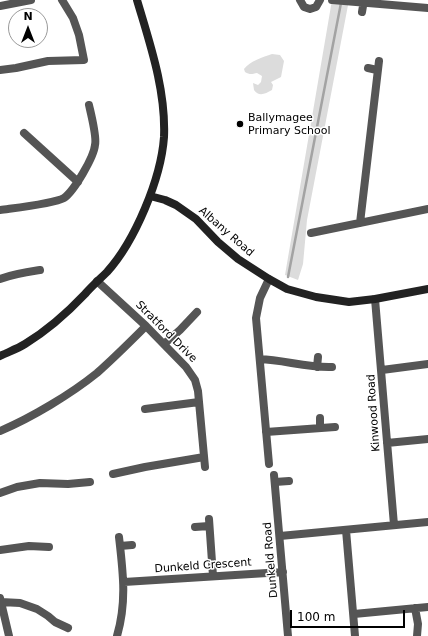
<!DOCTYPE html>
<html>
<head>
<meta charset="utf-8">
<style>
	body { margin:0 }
	#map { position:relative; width:428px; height:636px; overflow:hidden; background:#fff; font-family:"DejaVu Sans",sans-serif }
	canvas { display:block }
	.north { position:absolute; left:8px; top:8px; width:40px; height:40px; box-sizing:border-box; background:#fff; border:1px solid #999; border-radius:50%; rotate:0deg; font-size:11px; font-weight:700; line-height:16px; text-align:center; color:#000 }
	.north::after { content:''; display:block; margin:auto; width:14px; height:18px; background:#000; clip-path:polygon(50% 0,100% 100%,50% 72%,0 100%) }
	.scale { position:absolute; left:290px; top:610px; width:115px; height:18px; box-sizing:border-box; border:2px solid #000; border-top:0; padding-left:5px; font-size:12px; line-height:14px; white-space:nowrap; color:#000; -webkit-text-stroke:3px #fff; paint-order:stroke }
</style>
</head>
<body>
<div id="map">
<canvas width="428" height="636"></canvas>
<div class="north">N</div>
<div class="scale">100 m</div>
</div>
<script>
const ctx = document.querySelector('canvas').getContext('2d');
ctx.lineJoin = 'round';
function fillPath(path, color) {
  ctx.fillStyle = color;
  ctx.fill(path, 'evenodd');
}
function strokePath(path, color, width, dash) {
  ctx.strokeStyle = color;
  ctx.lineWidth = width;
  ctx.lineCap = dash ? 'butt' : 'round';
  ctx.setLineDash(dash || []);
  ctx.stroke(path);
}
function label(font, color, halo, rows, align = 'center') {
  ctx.font = font + ' "DejaVu Sans",sans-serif';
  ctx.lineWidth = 3;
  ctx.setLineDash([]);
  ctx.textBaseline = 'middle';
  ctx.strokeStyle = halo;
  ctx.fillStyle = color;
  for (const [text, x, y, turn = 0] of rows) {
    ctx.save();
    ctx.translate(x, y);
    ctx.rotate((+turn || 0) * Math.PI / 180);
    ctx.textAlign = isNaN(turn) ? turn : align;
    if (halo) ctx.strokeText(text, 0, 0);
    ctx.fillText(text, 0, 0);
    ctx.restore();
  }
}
fillPath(new Path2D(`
	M332,0h17l-42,220 -4,44 -5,16 -13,-5z
	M272,54l8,1 4,6 -3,16 -10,5 2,3 -1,5c-7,4 -13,7 -18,0l-1,-7 5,2 3,-3 1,-6 -5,-3c-5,1 -7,2 -12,-1l-1,-3c6,-8 19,-12 28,-15z`), '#dcdcdc');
strokePath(new Path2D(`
	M288,277l53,-274`), '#a3a3a3', 2.5);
strokePath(new Path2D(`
	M300,0l4,7 6,2 6,-2 4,-7
	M332,0l96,8
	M0,6l31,-6
	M362,12l2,-12
	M368,68l9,2
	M0,70l16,-2 32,-7 36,-1 -5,-25 -6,-17 -11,-18
	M24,133l54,49
	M0,210c14,-2 53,-6 64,-12 10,-7 30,-41 31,-53 2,-8 -4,-31 -6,-40
	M360,223l19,-162
	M311,233l117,-24
	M0,279c13,-5 27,-7 40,-9
	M269,279l-9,19 -4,20 13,146
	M97,281l49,45 40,41 9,13 3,11 7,76
	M375,299l19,226
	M164,344l16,-14 17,-18
	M260,359c24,1 48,9 72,8
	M317,367l1,-10
	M382,370l46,-6
	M145,409l54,-7
	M320,418v10
	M0,431c31,-13 71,-37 97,-58 17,-15 33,-31 49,-47
	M266,432l69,-5
	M387,443l41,-4
	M113,474l32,-7 59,-10
	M274,475l14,161
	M275,482l14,-1
	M0,493l17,-6 23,-4 28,1 22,-2
	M209,519l4,57
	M195,527l14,-1
	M346,530l9,106
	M280,536l148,-14
	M120,546l12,-1
	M0,550l29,-4 20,1
	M124,582l159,-10
	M0,598l9,38
	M1,602l19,1 17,6 11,7 7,6 13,6
	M415,608l3,16 -1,12
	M354,614l74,-7
	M117,636c10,-34 6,-64 2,-99`), '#555', 8);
strokePath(new Path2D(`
	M150,196l15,4 11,5 20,14 22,23 20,17 31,20 18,10 29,8 33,5 26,-3 53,-10
	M0,356c8,-4 17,-7 25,-12 23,-14 42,-31 60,-50 7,-8 15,-15 22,-22 28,-31 54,-93 57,-135 2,-47 -14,-93 -27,-137`), '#222', 8);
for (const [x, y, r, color] of [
	[240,124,4,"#000"]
]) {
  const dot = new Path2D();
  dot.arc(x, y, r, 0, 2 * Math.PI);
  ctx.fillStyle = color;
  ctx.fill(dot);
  strokePath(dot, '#fff', 1.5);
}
label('11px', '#000', '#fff', [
	["Ballymagee",248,118],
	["Primary School",248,131]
], 'left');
label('11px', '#000', '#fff', [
	["Albany Road",226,232,41],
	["Stratford Drive",166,332,45],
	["Kinwood Road",374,413,-94],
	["Dunkeld Road",271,560,-95],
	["Dunkeld Crescent",203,566,-4]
]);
</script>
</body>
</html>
